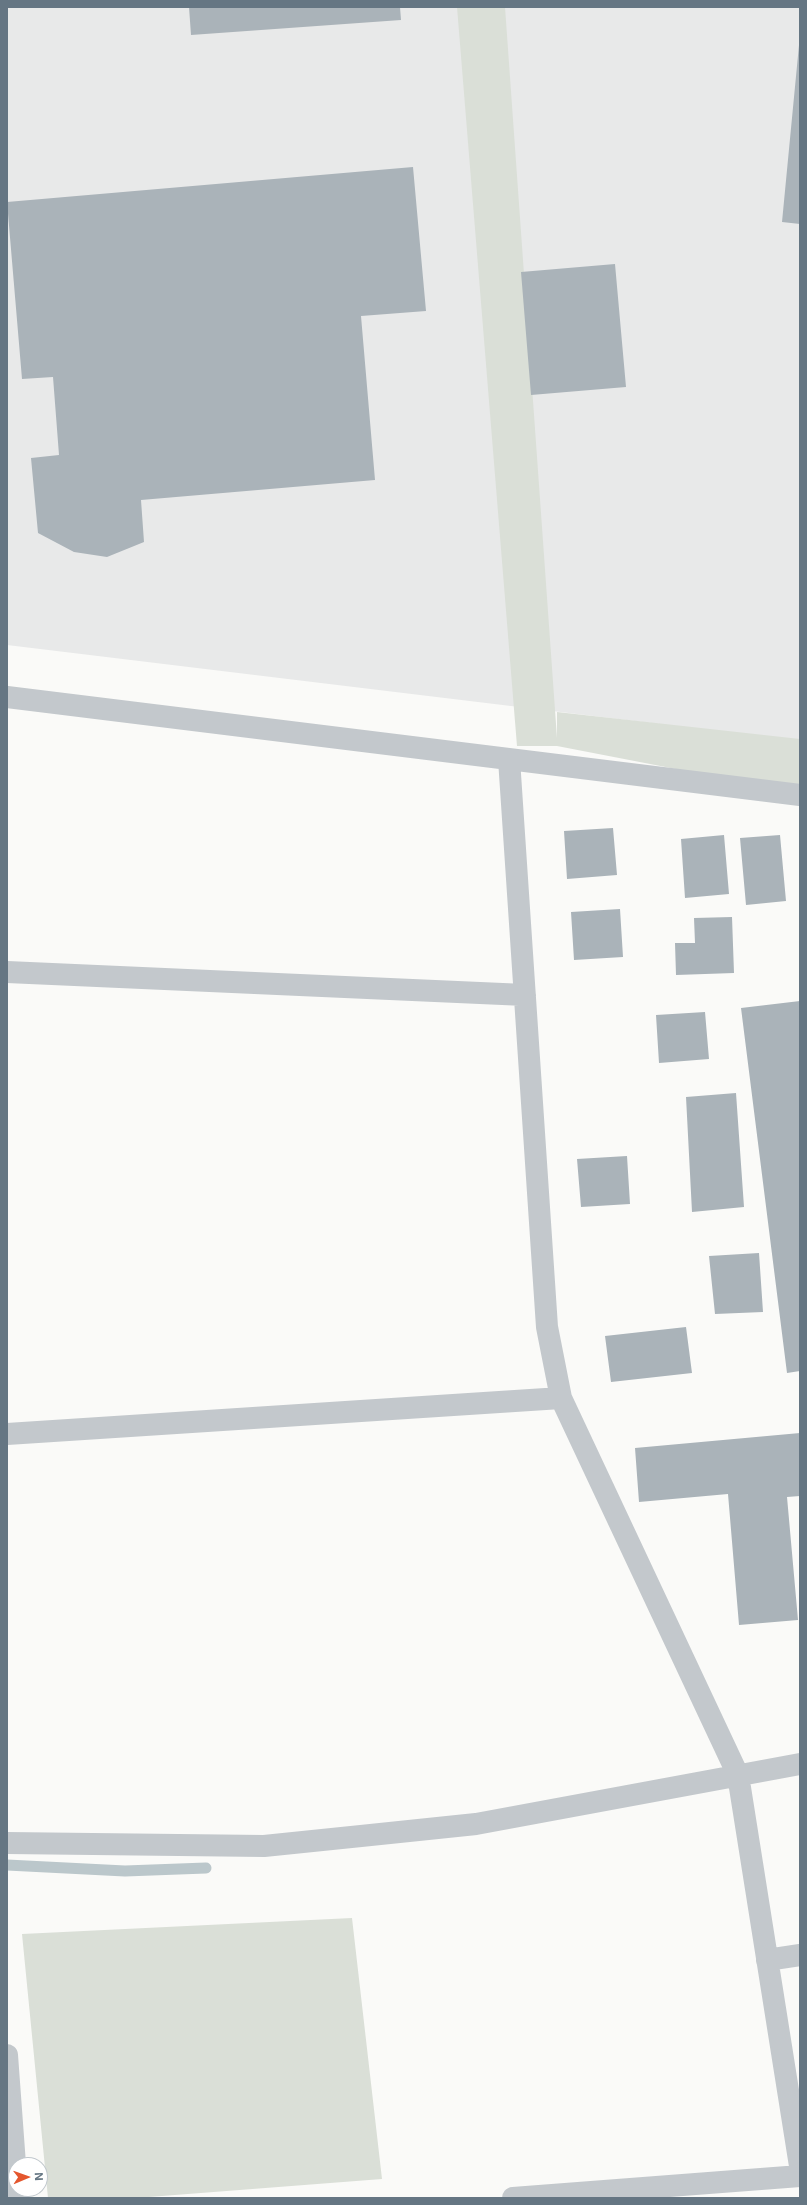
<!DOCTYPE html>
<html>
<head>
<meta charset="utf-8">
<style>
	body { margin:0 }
	#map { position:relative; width:807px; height:2205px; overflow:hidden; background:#fafaf8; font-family:Inter,sans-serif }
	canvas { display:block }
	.frame { position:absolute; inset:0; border:8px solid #657683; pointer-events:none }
	.north { position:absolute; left:8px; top:2157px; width:40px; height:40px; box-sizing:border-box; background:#fff; border:1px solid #c1c8cd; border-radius:50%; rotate:88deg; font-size:11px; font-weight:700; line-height:16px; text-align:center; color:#657683 }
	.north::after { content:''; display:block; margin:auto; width:14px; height:18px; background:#e4572e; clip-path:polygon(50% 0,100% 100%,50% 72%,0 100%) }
</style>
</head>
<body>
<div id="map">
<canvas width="807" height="2205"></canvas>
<div class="frame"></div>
<div class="north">N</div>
</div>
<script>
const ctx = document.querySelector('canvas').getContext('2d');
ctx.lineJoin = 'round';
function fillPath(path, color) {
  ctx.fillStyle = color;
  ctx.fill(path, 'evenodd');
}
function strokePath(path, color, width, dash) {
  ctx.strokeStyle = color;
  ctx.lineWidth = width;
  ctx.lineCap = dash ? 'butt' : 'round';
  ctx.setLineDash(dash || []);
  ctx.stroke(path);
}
fillPath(new Path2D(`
	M7,7h793v734l-793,-96z`), '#e8e9e9');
fillPath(new Path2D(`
	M457,7h48l52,731v-26l243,27v54l-243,-47h-40z
	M352,1918l30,261 -246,19h-88l-26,-264z`), '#dadfd7');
strokePath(new Path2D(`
	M7,1865l118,6 81,-3`), '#bbc7cb', 11);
fillPath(new Path2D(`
	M189,7h211l1,13 -210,15z
	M799,45h1v179l-18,-2z
	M413,167l13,144 -65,5 14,164 -234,20 3,42 -37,15 -33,-5 -36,-19 -7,-75 28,-3 -6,-78 -31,2 -15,-177z
	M615,264l11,123 -95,8 -10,-123z
	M613,828l4,47 -50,4 -3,-48z
	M724,835l5,59 -44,4 -4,-59z
	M780,835l6,66 -40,4 -6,-67z
	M620,909l3,48 -49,3 -3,-48z
	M732,917l2,56 -58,2 -1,-32h20l-1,-25z
	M800,1001v370l-13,2 -46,-365z
	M705,1012l4,47 -50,4 -3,-48z
	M736,1093l8,114 -52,5 -6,-115z
	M627,1156l3,48 -49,3 -4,-48z
	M759,1253l4,59 -48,2 -6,-58z
	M686,1327l6,46 -81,9 -6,-46z
	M800,1433v63l-13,1 11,123 -59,5 -11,-131 -89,8 -4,-54z`), '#aab3b9');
strokePath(new Path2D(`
	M7,697l793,98
	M509,759l38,568 14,71 177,377 62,391
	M7,972l518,23
	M7,1434l554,-36
	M7,1843l257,3 97,-10 115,-12 324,-60
	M767,1960l33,-5
	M7,2055l9,123
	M17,2189v9
	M513,2198l287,-22`), '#c3c8cc', 22);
</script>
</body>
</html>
